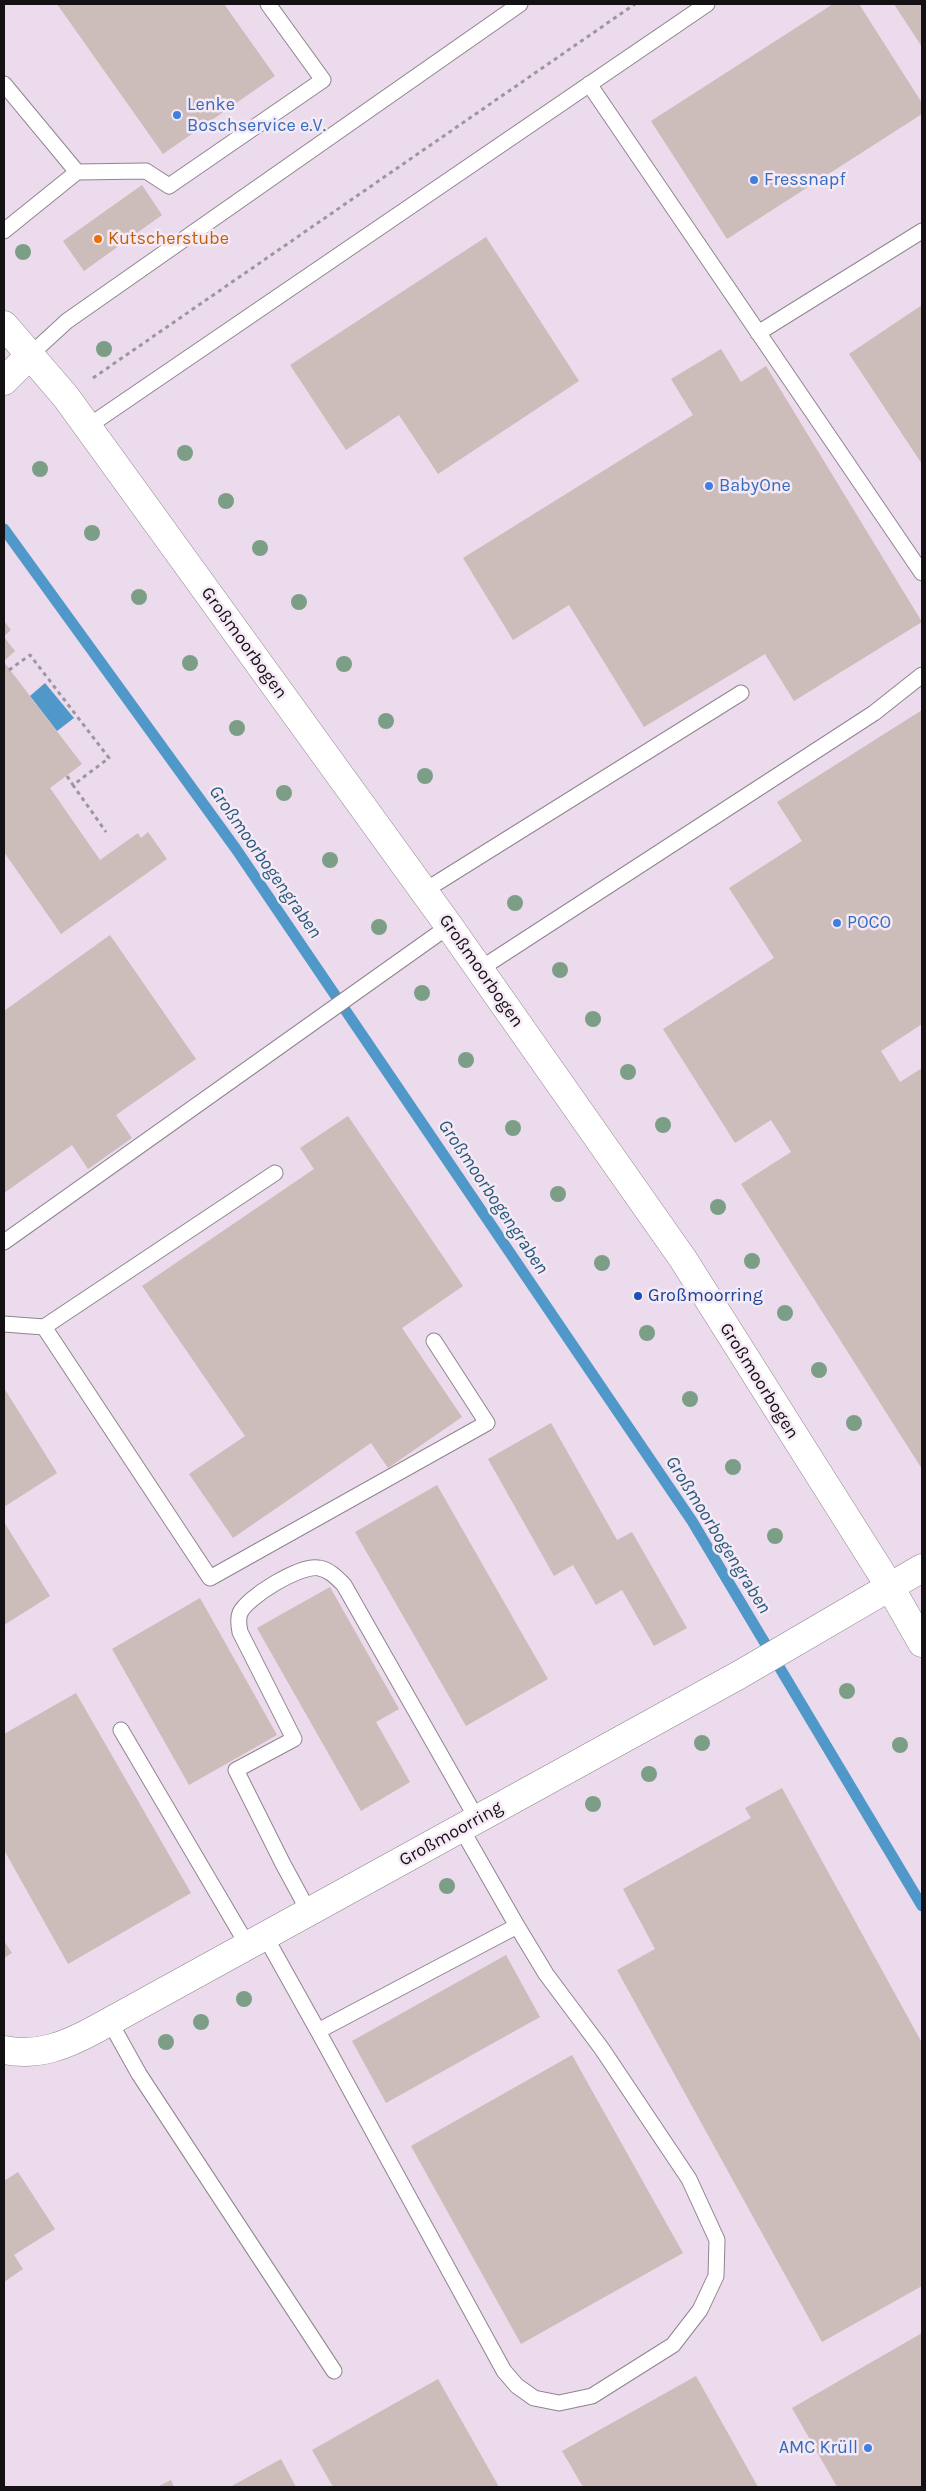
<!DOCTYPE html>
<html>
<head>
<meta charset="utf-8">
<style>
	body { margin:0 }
	#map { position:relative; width:926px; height:2491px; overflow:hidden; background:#f4e9f4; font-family:Karla,sans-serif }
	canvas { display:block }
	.frame { position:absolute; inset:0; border:5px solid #141115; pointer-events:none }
</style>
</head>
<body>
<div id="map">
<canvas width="926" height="2491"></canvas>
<div class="frame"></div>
</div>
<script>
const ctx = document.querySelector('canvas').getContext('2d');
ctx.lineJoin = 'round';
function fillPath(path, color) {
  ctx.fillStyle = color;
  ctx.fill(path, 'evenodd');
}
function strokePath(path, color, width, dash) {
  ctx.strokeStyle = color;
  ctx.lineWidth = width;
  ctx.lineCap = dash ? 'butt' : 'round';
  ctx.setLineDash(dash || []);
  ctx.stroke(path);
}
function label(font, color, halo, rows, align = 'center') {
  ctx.font = font + ' Karla,sans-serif';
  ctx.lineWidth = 5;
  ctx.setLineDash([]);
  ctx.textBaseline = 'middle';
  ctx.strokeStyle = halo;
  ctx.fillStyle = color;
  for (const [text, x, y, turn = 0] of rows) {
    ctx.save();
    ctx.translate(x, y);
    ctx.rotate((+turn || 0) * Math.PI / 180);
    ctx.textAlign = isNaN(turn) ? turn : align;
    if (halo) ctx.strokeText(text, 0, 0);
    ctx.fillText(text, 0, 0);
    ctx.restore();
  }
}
fillPath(new Path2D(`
	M4,4h918v2483h-918z`), '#ebdbec');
fillPath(new Path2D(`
	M45,683l29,35 -17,13 -27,-35z`), '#4f98c9');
strokePath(new Path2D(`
	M4,529l232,320 456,672 230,385`), '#4f98c9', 11);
fillPath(new Path2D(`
	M57,4h167l51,72 -112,78z
	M833,4h26l63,99v11l-195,125 -76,-118z
	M894,4h28v43z
	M142,185l20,30 -78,56 -21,-30z
	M486,237l93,144 -141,93 -39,-59 -53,35 -56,-85z
	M922,305v159l-73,-110z
	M721,349l20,33 25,-16 156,256 -128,79 -29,-47 -121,73 -75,-122 -56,35 -50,-82 230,-143 -22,-36z
	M4,621l7,9 -7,6z
	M4,637l11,14 -11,10z
	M4,662l78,102 -32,24 50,72 38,-27 3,5 7,-6 19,27 -106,75 -57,-82z
	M922,710v314l-41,27 19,31 22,-14v401l-181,-285 50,-32 -20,-32 -36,23 -72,-114 111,-71 -45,-70 73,-47 -25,-39z
	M110,935l86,124 -80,56 16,23 -44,31 -16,-24 -68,48v-182z
	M348,1116l115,170 -61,42 60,89 -74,51 -17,-25 -138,95 -44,-64 56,-38 -103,-150 172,-117 -14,-21z
	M4,1388l53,85 -53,34z
	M551,1423l66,117 15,-8 55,96 -33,18 -32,-56 -26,15 -23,-40 -19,11 -66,-117z
	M437,1485l111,194 -82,47 -111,-194z
	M4,1522l46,74 -46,29z
	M330,1587l69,122 -23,13 34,60 -49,29 -104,-183z
	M200,1598l77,137 -88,50 -77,-136z
	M76,1693l115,200 -123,71 -64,-114v-116z
	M782,1788l140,255v243l-100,56 -205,-372 38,-21 -32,-60 128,-71 -6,-10z
	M4,1941l8,12 -8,5z
	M506,1955l34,62 -154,86 -34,-62z
	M572,2055l111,198 -162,91 -110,-198z
	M18,2172l37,57 -41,26 9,14 -19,13v-101z
	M922,2333v154h-85l-45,-79z
	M696,2376l62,111h-175l-21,-36z
	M438,2379l61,108h-166l-21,-37z
	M281,2459l15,28h-66z
	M171,2480l3,7h-17z`), '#ccbcba');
const service = new Path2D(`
	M4,84l73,88 -73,59
	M589,84l333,489
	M77,172l69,-1 23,15 154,-106 -55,-76
	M758,333l164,-102
	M31,354l36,-33 453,-317
	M87,427l620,-423
	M424,891l317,-198
	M480,969l394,-256 48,-38
	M4,1242l445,-316
	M4,1324l40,3 231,-154
	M44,1327l166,251 277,-155 -53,-82
	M121,1730l127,216
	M309,1912l-26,-48 -47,-94 58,-31 -54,-107c-1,-5 -2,-14 0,-19 7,-16 61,-49 79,-45 11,2 18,10 25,17l133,234
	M265,1936l53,95 199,-105 -56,-98
	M110,2022l29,52 195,297
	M318,2031l186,340 13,15 17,12 25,5 33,-7 81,-51 27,-35 16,-34 1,-36 -28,-61 -87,-130 -56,-75 -29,-48`);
const minor = new Path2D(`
	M4,381l27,-27
	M4,2050c34,7 63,-5 92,-21l643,-354 183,-107`);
const secondary = new Path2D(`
	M4,325l62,72 383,529 234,333 207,328 32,56`);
strokePath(service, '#8f858f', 17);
strokePath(minor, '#8f858f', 29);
strokePath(secondary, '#8f858f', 29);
strokePath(new Path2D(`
	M93,378l542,-374
	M9,670l21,-15 79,103 -36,27 33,47
	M67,776l6,9`), '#9e969f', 3, [4, 4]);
strokePath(service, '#fff', 15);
strokePath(minor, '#fff', 28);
strokePath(secondary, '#fff', 28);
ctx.fillStyle = '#7c9e87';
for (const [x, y] of [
	[23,252],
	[104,349],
	[185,453],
	[40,469],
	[226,501],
	[92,533],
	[260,548],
	[139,597],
	[299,602],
	[190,663],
	[344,664],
	[386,721],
	[237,728],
	[425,776],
	[284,793],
	[330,860],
	[515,903],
	[379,927],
	[560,970],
	[422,993],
	[593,1019],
	[466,1060],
	[628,1072],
	[663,1125],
	[513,1128],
	[558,1194],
	[718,1207],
	[752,1261],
	[602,1263],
	[785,1313],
	[647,1333],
	[819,1370],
	[690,1399],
	[854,1423],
	[733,1467],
	[775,1536],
	[847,1691],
	[702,1743],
	[900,1745],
	[649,1774],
	[593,1804],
	[447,1886],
	[244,1999],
	[201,2022],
	[166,2042]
]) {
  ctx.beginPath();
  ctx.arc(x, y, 8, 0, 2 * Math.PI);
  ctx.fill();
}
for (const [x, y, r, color] of [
	[177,115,5,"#3f7fe0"],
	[754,180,5,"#3f7fe0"],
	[98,239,5,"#e8710a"],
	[709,486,5,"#3f7fe0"],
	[837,923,5,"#3f7fe0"],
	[638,1296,5,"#1a4fb4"],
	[868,2448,5,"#3f7fe0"]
]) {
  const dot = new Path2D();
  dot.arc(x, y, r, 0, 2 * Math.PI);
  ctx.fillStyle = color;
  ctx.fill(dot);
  strokePath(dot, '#f4e9f4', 2);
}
label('18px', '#366cbe', '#f4e9f4', [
	["Lenke",187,105],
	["Boschservice e.V.",187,126],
	["Fressnapf",764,180],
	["BabyOne",719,486],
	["POCO",847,923],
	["AMC Krüll",858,2448,"right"]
], 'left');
label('18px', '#c56008', '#f4e9f4', [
	["Kutscherstube",108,239]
], 'left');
label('18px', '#141115', '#f4e9f4', [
	["Großmoorbogen",244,643,54],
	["Großmoorbogen",481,971,55],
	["Großmoorbogen",759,1381,58],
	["Großmoorring",451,1834,-29]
]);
label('18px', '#164399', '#f4e9f4', [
	["Großmoorring",648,1296]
], 'left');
label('italic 19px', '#24597b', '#f4e9f4', [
	["Großmoorbogengraben",265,862,55],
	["Großmoorbogengraben",493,1197,56],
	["Großmoorbogengraben",718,1535,58]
]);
</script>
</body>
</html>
